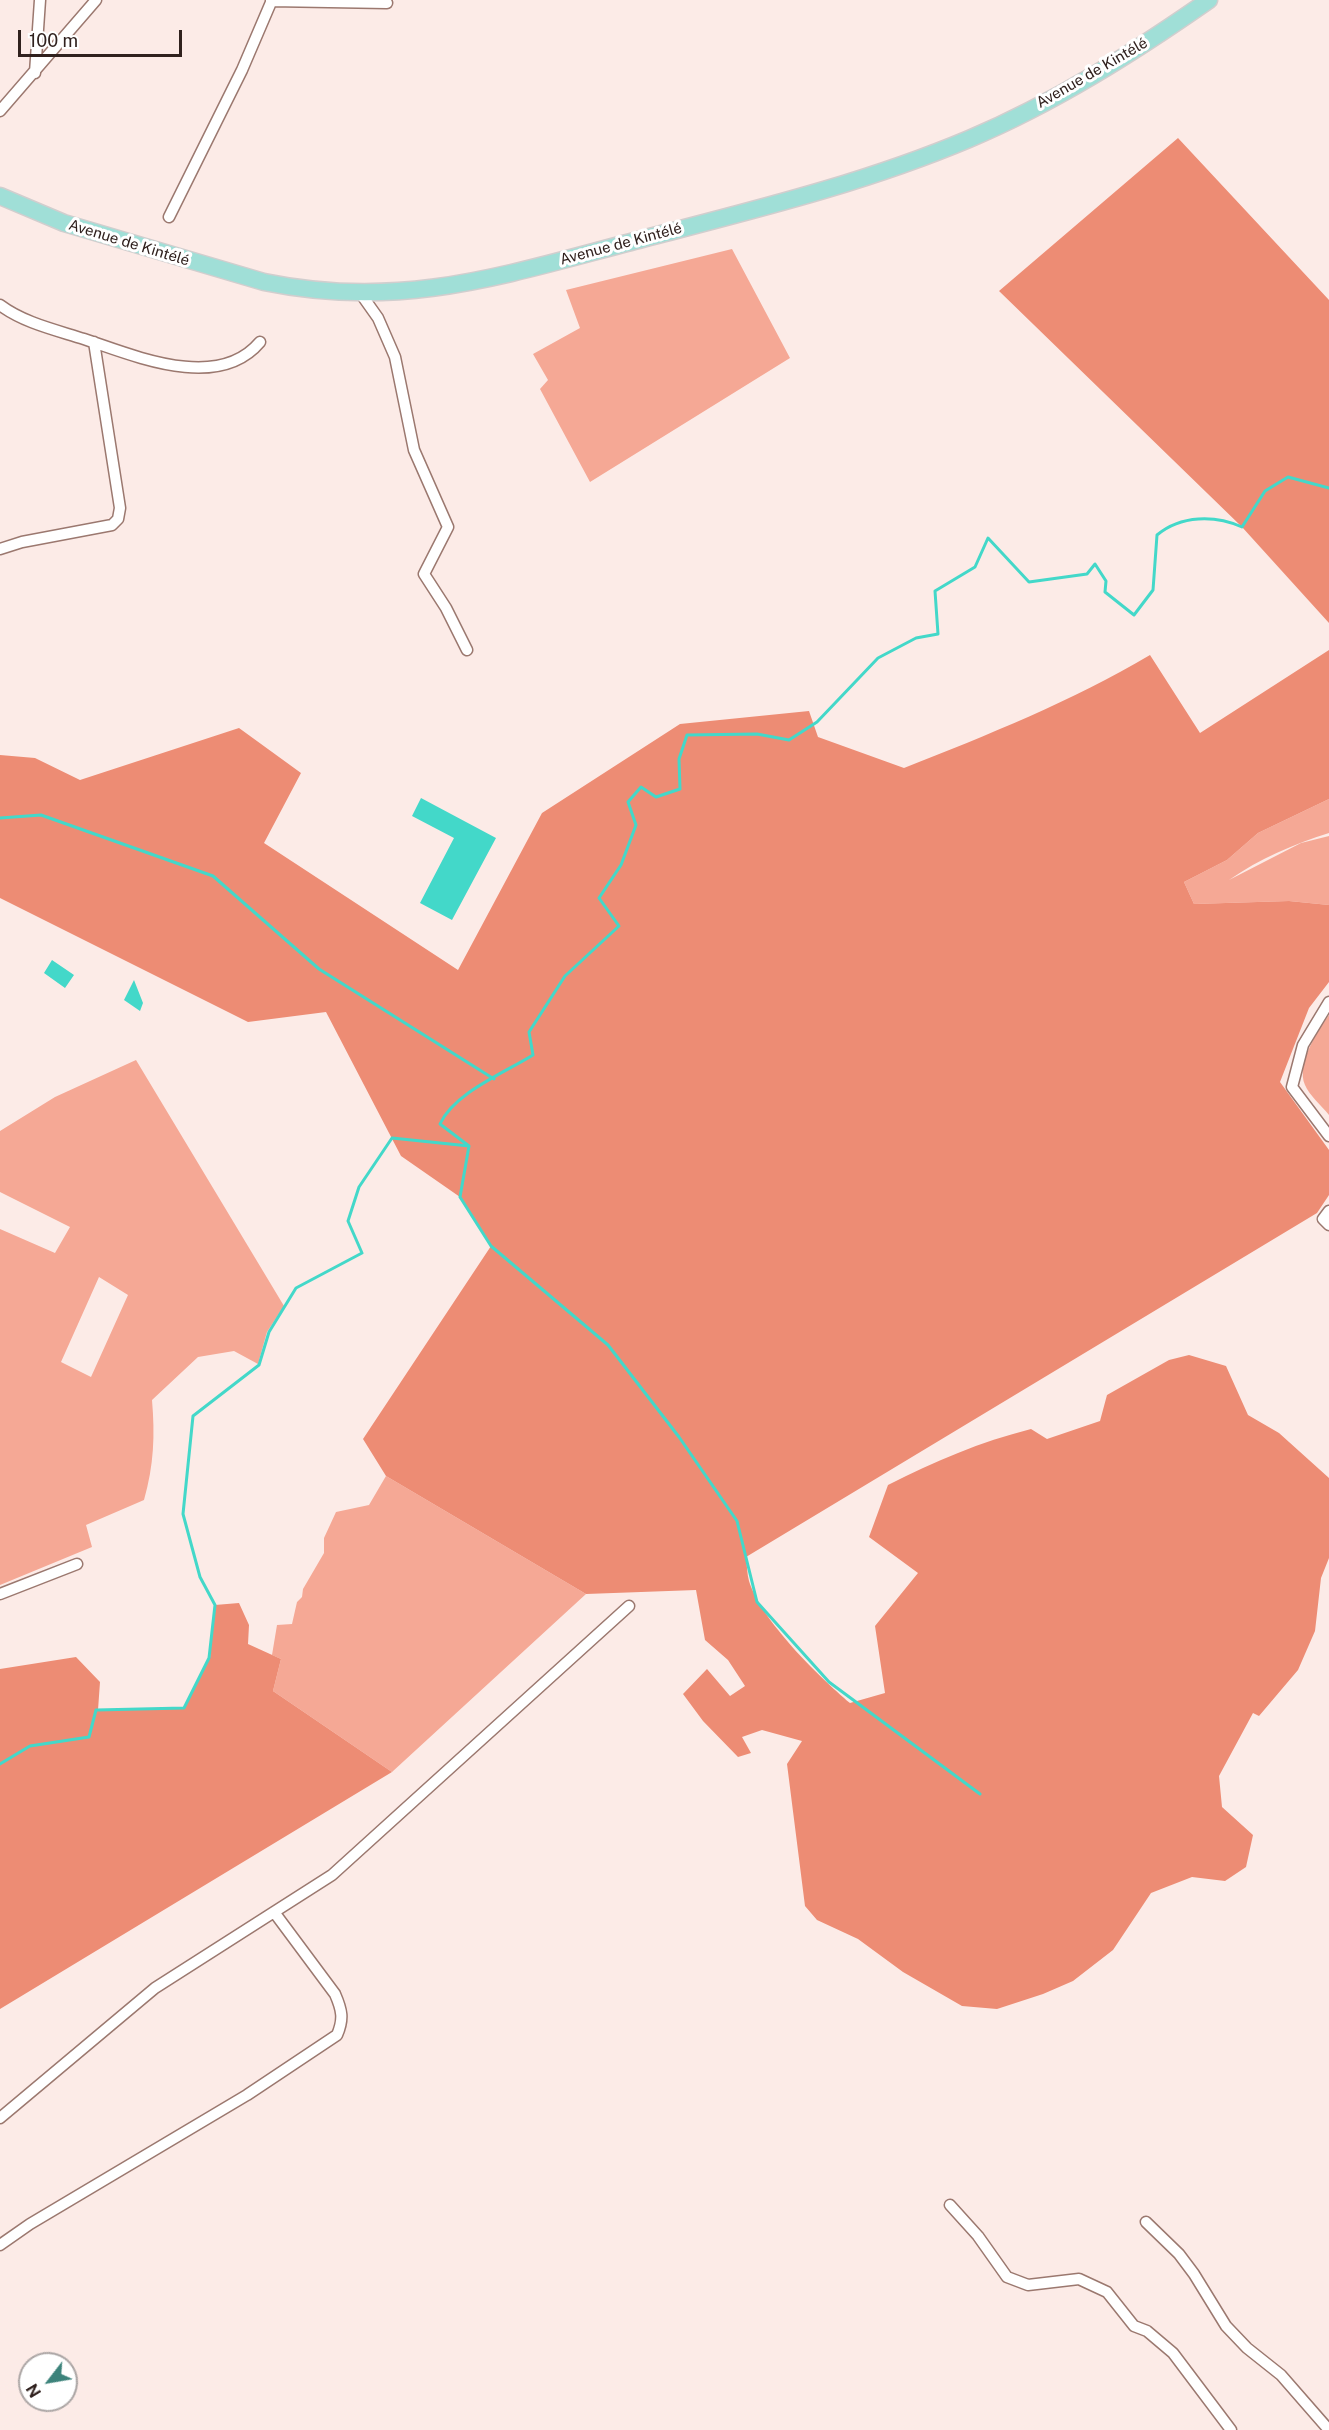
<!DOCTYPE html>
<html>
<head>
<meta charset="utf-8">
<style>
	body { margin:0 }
	#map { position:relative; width:1329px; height:2430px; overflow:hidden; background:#fcebe7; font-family:"Public Sans",sans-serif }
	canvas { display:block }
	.north { position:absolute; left:18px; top:2352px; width:60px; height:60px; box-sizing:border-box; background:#fff; border:2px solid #aca6a5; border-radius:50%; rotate:239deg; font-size:16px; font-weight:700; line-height:24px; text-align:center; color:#30211e }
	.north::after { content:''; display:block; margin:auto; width:21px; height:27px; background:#3c837b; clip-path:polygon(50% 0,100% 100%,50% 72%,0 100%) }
	.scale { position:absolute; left:18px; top:30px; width:164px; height:27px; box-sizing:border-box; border:3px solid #30211e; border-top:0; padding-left:8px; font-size:18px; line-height:21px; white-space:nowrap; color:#30211e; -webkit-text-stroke:4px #fff; paint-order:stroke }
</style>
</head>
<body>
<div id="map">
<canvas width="1329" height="2430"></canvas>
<div class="north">N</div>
<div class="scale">100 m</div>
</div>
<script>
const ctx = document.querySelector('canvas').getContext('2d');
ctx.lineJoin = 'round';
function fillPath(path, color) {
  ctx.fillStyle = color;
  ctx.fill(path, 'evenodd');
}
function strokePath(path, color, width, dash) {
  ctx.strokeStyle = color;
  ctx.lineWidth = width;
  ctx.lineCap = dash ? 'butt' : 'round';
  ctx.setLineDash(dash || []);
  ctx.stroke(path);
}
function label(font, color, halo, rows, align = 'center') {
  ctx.font = font + ' "Public Sans",sans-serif';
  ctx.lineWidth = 6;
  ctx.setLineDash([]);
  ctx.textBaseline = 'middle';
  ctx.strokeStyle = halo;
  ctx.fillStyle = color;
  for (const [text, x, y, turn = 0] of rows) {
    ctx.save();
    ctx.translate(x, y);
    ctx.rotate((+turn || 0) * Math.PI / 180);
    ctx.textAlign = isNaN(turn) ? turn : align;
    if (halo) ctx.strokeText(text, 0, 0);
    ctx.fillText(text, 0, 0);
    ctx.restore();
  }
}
fillPath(new Path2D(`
	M732,249l58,109 -200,124 -50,-93 8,-9 -15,-26 47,-26 -14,-38z
	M1329,799v34c-35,11 -70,26 -100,47l72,-37 28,-7v69l-40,-4 -95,3 -10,-22 43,-22 31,-27z
	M1329,1015v100c-7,-9 -20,-20 -24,-30 -9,-21 12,-53 24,-70z
	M136,1060l148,246 -17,26 -9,32 -24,-13 -36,6 -46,43c3,35 2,65 -8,100l-58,25 6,22 -92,38v-356l55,24 15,-26 -70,-35v-61l55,-34zM99,1277l29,18 -37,82 -30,-15z
	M386,1476l200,118 -194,178 -119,-81 8,-32 -9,-4 5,-30 15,-1 5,-22 5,-5 1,-8 21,-36v-15l12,-26 33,-7z`), '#f5a895');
fillPath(new Path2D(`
	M1178,138l151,162v323l-87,-96 -243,-236z
	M1329,650v149l-71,34 -31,27 -43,22 10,22 95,-3 40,4v77l-20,26 -29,74 49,68v45l-12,18 -571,344c1,8 1,17 3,24 12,39 69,95 101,122l35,-10 -10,-67 43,-53 -49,-36 19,-52c47,-24 92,-43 143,-56l16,10 53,-18 7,-26 62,-35 20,-5 37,11 22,49 31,18 50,45v80l-8,20 -6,53 -17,39 -39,46 -6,-3 -34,63 3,31 31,28 -7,32 -21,14 -33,-4 -41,16 -38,57 -40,31 -30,13 -46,15 -35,-3 -59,-34 -45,-33 -41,-19 -12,-14 -18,-142 15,-23 -40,-11 -20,7 9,16 -13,4 -35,-36 -20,-27 24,-25 23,27 15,-10 -17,-26 -23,-20 -9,-50 -110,4 -200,-118 -23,-37 128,-193 -31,-49 -59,-41 -75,-144 -78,10 -248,-124v-143l35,3 45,22 159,-52 62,45 -37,70 194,127 84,-157 138,-89 129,-13 9,26 86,31c84,-33 168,-67 246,-113l50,78z
	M239,1603l10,22 -1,19 33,15 -8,32 119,81 -392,237v-340l76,-12 24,25 -2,28 86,-2 26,-50 5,-53z`), '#ed8c74');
fillPath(new Path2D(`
	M421,798l75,40 -44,82 -32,-17 34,-65 -42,-22z
	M52,960l22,15 -9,13 -21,-15z
	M134,980l9,23 -3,8 -16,-11z`), '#43d8c9');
strokePath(new Path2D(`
	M0,818l41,-3 172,61 106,93 175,110
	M469,1146l-9,51 31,49 117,99 71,92 58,84 20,81 72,80 151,112
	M0,1764l30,-18 59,-9 7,-27 88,-2 25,-50 6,-53 -15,-28 -17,-63 10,-98 66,-51 10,-33 27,-44 66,-35 -14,-32 11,-34 33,-49 77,8 -29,-22c14,-31 64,-51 93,-69l-4,-23 36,-56 54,-50 -20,-28 22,-33 15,-40 -8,-23 13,-15 15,10 24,-8 -1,-30 8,-24 70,-1 32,6 28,-18 61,-64 38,-20 22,-4 -3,-43 40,-24 13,-29 41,44 58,-8 8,-10 11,17 -1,11 29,23 19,-25 4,-55c24,-20 58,-20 85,-8l23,-36 23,-14 41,11`), '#43d8c9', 3);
const street = new Path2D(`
	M271,1l116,2
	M35,73l5,-73
	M0,111l96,-111
	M169,217l73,-147 30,-70
	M361,294l17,24 17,39 19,93 34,77 -24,47 22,34 21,42
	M0,305c24,18 56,25 84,34 51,17 134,53 176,3
	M0,549l22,-7 90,-17 6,-6 2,-11 -26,-166
	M1329,1002l-26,43 -11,42 37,49
	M1329,1211l-6,8 6,6
	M0,1594l77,-30
	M0,2118l155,-130 177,-113 297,-269
	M950,2205l28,31 29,41 21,8 51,-6 28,13 27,34 13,5 26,22 58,77
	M1146,2222l33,32 15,20 32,52 21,22 34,27 48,55
	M0,2245l30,-21 217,-129 90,-60c7,-16 5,-25 -2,-41l-61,-82`);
const primary = new Path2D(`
	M0,196l64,27 200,59c136,28 237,-6 367,-40 114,-30 229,-57 338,-103 85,-36 164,-86 240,-139`);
strokePath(street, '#9b786f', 13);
strokePath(primary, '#d1cece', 19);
strokePath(street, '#fff', 10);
strokePath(primary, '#a0dfd7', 16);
label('15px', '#30211e', '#fff', [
	["Avenue de Kintélé",1092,73,-30],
	["Avenue de Kintélé",129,243,17],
	["Avenue de Kintélé",621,244,-15]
]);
</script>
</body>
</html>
